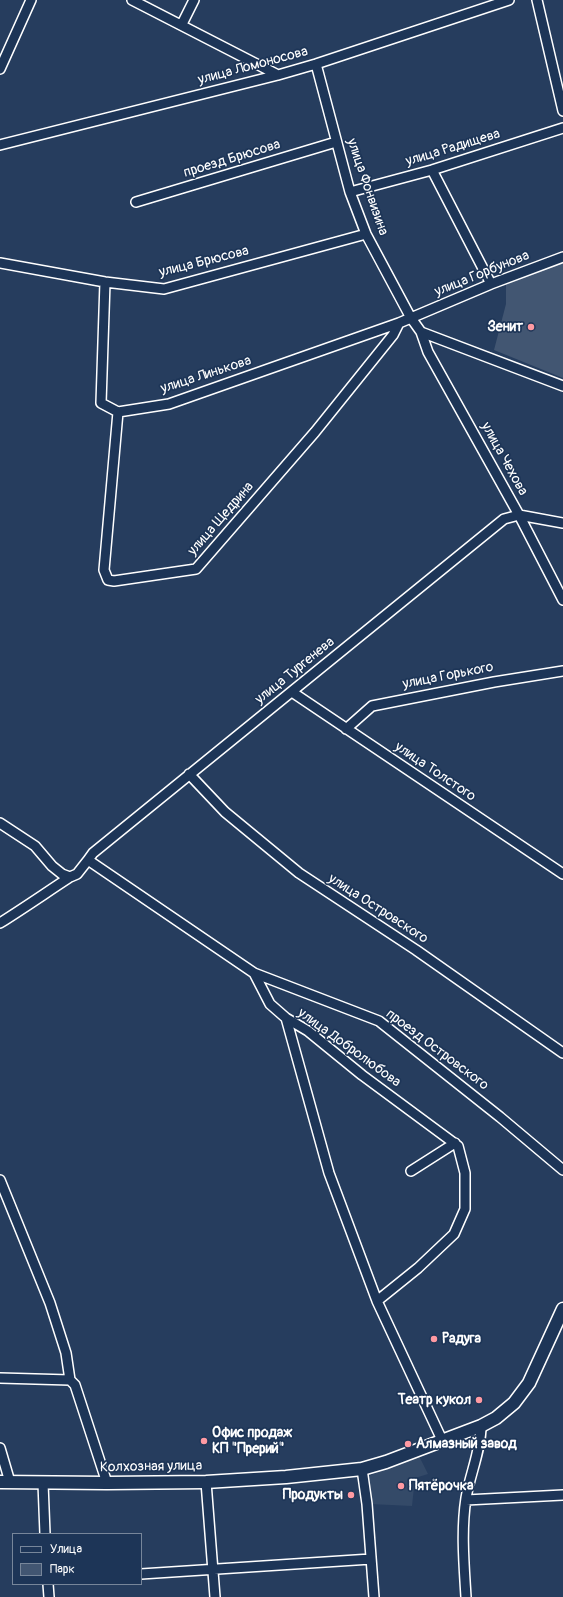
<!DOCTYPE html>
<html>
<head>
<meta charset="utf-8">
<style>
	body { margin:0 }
	#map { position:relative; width:563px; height:1597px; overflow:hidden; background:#263d5e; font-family:Pangolin,sans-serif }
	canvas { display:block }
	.legend { position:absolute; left:12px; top:1533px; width:130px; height:52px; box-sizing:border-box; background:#1d3557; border:1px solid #77869a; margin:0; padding:5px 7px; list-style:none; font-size:12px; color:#fff }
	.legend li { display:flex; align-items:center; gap:8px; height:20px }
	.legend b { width:20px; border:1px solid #77869a }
</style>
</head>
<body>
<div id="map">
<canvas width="563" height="1597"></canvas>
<ul class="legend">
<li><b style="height:5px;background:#1d3557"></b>Улица</li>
<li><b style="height:11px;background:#425672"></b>Парк</li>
</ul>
</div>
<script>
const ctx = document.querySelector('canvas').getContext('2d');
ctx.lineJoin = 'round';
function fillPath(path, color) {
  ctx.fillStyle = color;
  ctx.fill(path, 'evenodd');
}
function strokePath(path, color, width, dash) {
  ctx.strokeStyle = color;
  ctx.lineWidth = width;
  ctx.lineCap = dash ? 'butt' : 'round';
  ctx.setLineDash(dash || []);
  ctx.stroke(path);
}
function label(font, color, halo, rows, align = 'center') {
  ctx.font = font + ' Pangolin,sans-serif';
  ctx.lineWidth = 3.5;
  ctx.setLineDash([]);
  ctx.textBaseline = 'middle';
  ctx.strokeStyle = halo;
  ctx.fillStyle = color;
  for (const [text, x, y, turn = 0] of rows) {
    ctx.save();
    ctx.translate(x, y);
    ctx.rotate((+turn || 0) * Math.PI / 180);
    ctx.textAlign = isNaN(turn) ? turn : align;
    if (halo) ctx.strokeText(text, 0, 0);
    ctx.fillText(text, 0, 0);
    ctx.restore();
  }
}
fillPath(new Path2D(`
	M418,1454l10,20 -13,4 -3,28 -42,-2 -3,-27z`), '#344a68');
fillPath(new Path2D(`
	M563,261v117l-69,-28 12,-46v-21z`), '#425672');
const minor = new Path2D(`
	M132,0l146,75
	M537,0l26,111
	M182,24l12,-24
	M316,64l34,128 16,42 45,84 10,14 7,20 91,163 44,85
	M0,69l31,-69
	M0,145l278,-70 38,-11 193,-64
	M432,170l59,114
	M350,192l82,-22 131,-42
	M136,202l200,-60
	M0,263l105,19 59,7 202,-55
	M105,282l-4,121 17,9 51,-8 230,-81 92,-39 72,-27
	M421,332l142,54
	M118,412l-14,158 4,10 6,1 82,-12 119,-137 78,-97 6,-12
	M292,692l271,182
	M346,729l26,-23 122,-24 69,-11
	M189,774l36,38 74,61 117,77 147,103
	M0,823l35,23 17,20 10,8 8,3 7,-3 11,-14
	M0,923c24,-15 47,-31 70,-46
	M254,973l125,48 121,96 63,53
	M286,1018l43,155 48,128 65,139
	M411,1171l44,-28
	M0,1180l50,123 16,50 4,27
	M377,1301l41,-33 36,-34 11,-25v-36l-7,-27 -96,-71 -54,-44 -22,-13 -16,-14 -16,-31 -166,-113 5,-7 411,-334 15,-4 44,8
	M0,1378l70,2 5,5 32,98
	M0,1448l10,34
	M362,1469l5,35 7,93
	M206,1482l9,115
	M43,1483l2,51
	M466,1500l97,-5
	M141,1574l230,-15
	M48,1584l1,13
	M466,1597c-2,-33 -5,-66 0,-99 4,-24 15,-48 15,-72`);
const major = new Path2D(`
	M0,1482l107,1 99,-1 80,-5 76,-8 24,-7 95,-36 15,-8 18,-15 15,-20 34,-74`);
strokePath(minor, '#fff', 12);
strokePath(major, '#fff', 15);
strokePath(minor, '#1d3557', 9);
strokePath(major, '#1d3557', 12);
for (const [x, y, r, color] of [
	[531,327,4,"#ff9aa2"],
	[434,1339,4,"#ff9aa2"],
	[479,1400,4,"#ff9aa2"],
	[204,1441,4,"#ff9aa2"],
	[408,1444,4,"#ff9aa2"],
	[401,1486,4,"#ff9aa2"],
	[351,1495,4,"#ff9aa2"]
]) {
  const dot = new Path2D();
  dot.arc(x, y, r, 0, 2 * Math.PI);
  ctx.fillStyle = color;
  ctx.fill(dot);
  strokePath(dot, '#1d3557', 1.5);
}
label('14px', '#fff', '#1d3557', [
	["улица Ломоносова",253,66,-15],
	["улица Радищева",453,148,-17],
	["проезд Брюсова",232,159,-17],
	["улица Фонвизина",367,187,71],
	["улица Брюсова",204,262,-14],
	["улица Горбунова",482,274,-22],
	["улица Линькова",206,375,-18],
	["улица Чехова",504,459,61],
	["улица Щедрина",221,519,-49],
	["улица Тургенева",295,671,-39],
	["улица Горького",448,676,-11],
	["улица Толстого",435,772,34],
	["улица Островского",378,909,33],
	["улица Добролюбова",349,1048,36],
	["проезд Островского",437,1050,37],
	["Колхозная улица",151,1467,-1]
]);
label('bold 14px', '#fff', '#1d3557', [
	["Зенит",523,327,"right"],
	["Радуга",442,1339],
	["Театр кукол",471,1400,"right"],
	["Офис продаж",212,1433],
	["КП \"Прерий\"",212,1449],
	["Алмазный завод",416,1444],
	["Пятёрочка",409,1486],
	["Продукты",343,1495,"right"]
], 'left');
</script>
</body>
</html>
